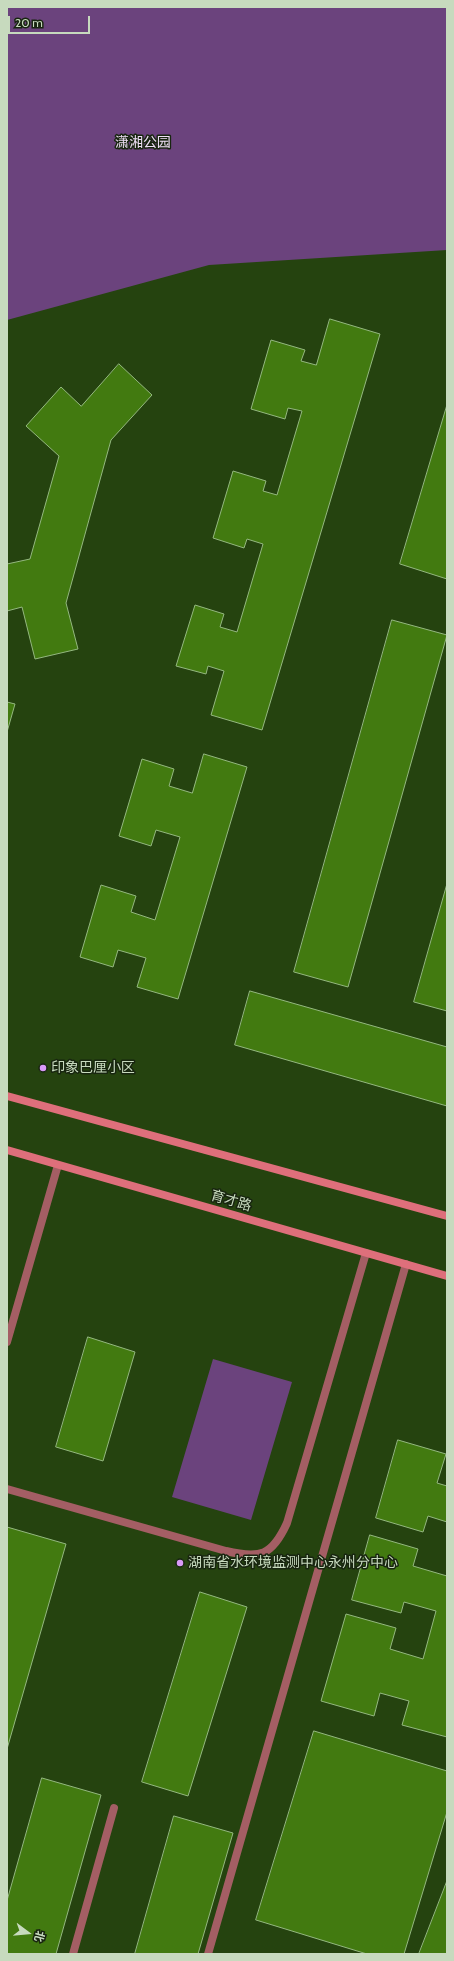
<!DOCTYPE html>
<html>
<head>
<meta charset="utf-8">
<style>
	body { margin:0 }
	#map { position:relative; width:454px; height:1961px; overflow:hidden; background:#25430f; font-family:Cabin,"Noto Sans SC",sans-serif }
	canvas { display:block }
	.frame { position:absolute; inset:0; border:8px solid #c7dabe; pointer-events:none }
	.north { position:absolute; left:8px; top:1913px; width:40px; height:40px; -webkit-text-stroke:3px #182510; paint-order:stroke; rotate:106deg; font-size:11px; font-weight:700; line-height:16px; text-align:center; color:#c7dabe }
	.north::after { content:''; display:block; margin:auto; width:14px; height:18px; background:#c7dabe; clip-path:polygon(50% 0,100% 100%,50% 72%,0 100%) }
	.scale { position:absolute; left:8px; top:16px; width:82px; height:18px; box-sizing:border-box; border:2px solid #c7dabe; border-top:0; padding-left:5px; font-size:12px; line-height:14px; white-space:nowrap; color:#c7dabe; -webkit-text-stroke:3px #182510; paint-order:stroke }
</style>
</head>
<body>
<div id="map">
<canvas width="454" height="1961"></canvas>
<div class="frame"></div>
<div class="north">北</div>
<div class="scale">20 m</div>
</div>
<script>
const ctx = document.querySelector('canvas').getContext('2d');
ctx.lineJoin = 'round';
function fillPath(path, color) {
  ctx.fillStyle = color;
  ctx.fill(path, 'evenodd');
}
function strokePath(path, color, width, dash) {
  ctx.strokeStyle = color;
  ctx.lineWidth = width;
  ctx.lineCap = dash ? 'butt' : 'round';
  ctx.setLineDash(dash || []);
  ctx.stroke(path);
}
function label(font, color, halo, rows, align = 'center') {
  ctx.font = font + ' Cabin,"Noto Sans SC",sans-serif';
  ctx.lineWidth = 3;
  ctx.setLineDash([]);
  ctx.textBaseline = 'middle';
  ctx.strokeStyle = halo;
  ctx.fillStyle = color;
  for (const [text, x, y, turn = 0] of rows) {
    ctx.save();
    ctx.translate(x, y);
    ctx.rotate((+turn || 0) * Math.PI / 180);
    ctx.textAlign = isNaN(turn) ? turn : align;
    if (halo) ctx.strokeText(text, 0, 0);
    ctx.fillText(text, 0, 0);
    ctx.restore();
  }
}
fillPath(new Path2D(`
	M7,7h440v243l-238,15 -202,55z
	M213,1359l79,23 -41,138 -79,-23z`), '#6b437d');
const building = new Path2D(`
	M330,319l50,15 -118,396 -51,-15 13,-44 -16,-5 -2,8 -30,-8 19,-61 29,9 -4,13 17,5 26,-88 -16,-5 -3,9 -31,-10 20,-67 33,10 -3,10 14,4 25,-84 -14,-3 -3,11 -34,-10 20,-69 34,10 -4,11 15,4z
	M119,364l33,31 -41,45 -45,163 12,46 -43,10 -13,-52 -15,4v-47l23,-5 29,-103 -33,-30 35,-39 20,19z
	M447,405v174l-47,-15z
	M392,620l55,15 -99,352 -54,-15z
	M7,702l8,2 -8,28z
	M204,754l43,13 -69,232 -41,-12 9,-29 -28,-8 -5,17 -33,-10 21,-72 35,11 -5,16 24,8 25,-83 -24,-7 -5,16 -32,-10 23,-77 32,10 -5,17 23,7z
	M447,884v127l-33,-9z
	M250,991l197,56v59l-212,-61z
	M88,1337l47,15 -32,109 -47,-14z
	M398,1440l48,14 -9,29 10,3v36l-19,-6 -5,16 -47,-14z
	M7,1527l59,17 -59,205z
	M370,1535l48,14 -5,17 34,10v161l-45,-12 7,-24 -29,-8 -6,23 -53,-15 25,-87 50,14 -6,21 33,10 13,-48 -32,-9 -3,11 -49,-13z
	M200,1592l47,15 -59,189 -46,-14z
	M314,1731l133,40v41l-43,142h-37l-111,-34z
	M42,1778l59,17 -45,159h-49v-53z
	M174,1816l59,17 -35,121h-63z
	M447,1881v73h-28z`);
fillPath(building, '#427a10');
strokePath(building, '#94b880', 1);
strokePath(new Path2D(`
	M7,1489l219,62c34,8 46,5 61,-28l79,-270
	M73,1954l41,-146
	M208,1954l198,-690`), '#a45e64', 8);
strokePath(new Path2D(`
	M7,1342l51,-177`), '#a45e64', 8);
strokePath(new Path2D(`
	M7,1096l440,120
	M7,1150l440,126`), '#de6f7b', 8);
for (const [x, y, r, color] of [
	[43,1068,4,"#d99af7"],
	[180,1563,4,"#d99af7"]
]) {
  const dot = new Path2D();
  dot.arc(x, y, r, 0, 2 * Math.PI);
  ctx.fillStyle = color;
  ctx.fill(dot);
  strokePath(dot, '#182510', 1.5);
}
label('14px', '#edddf4', '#182510', [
	["潇湘公园",143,143]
]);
label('14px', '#c7dabe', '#182510', [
	["印象巴厘小区",51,1068],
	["湖南省水环境监测中心永州分中心",188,1563]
], 'left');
label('14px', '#c7dabe', '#182510', [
	["育才路",231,1201,16]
]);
</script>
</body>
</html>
